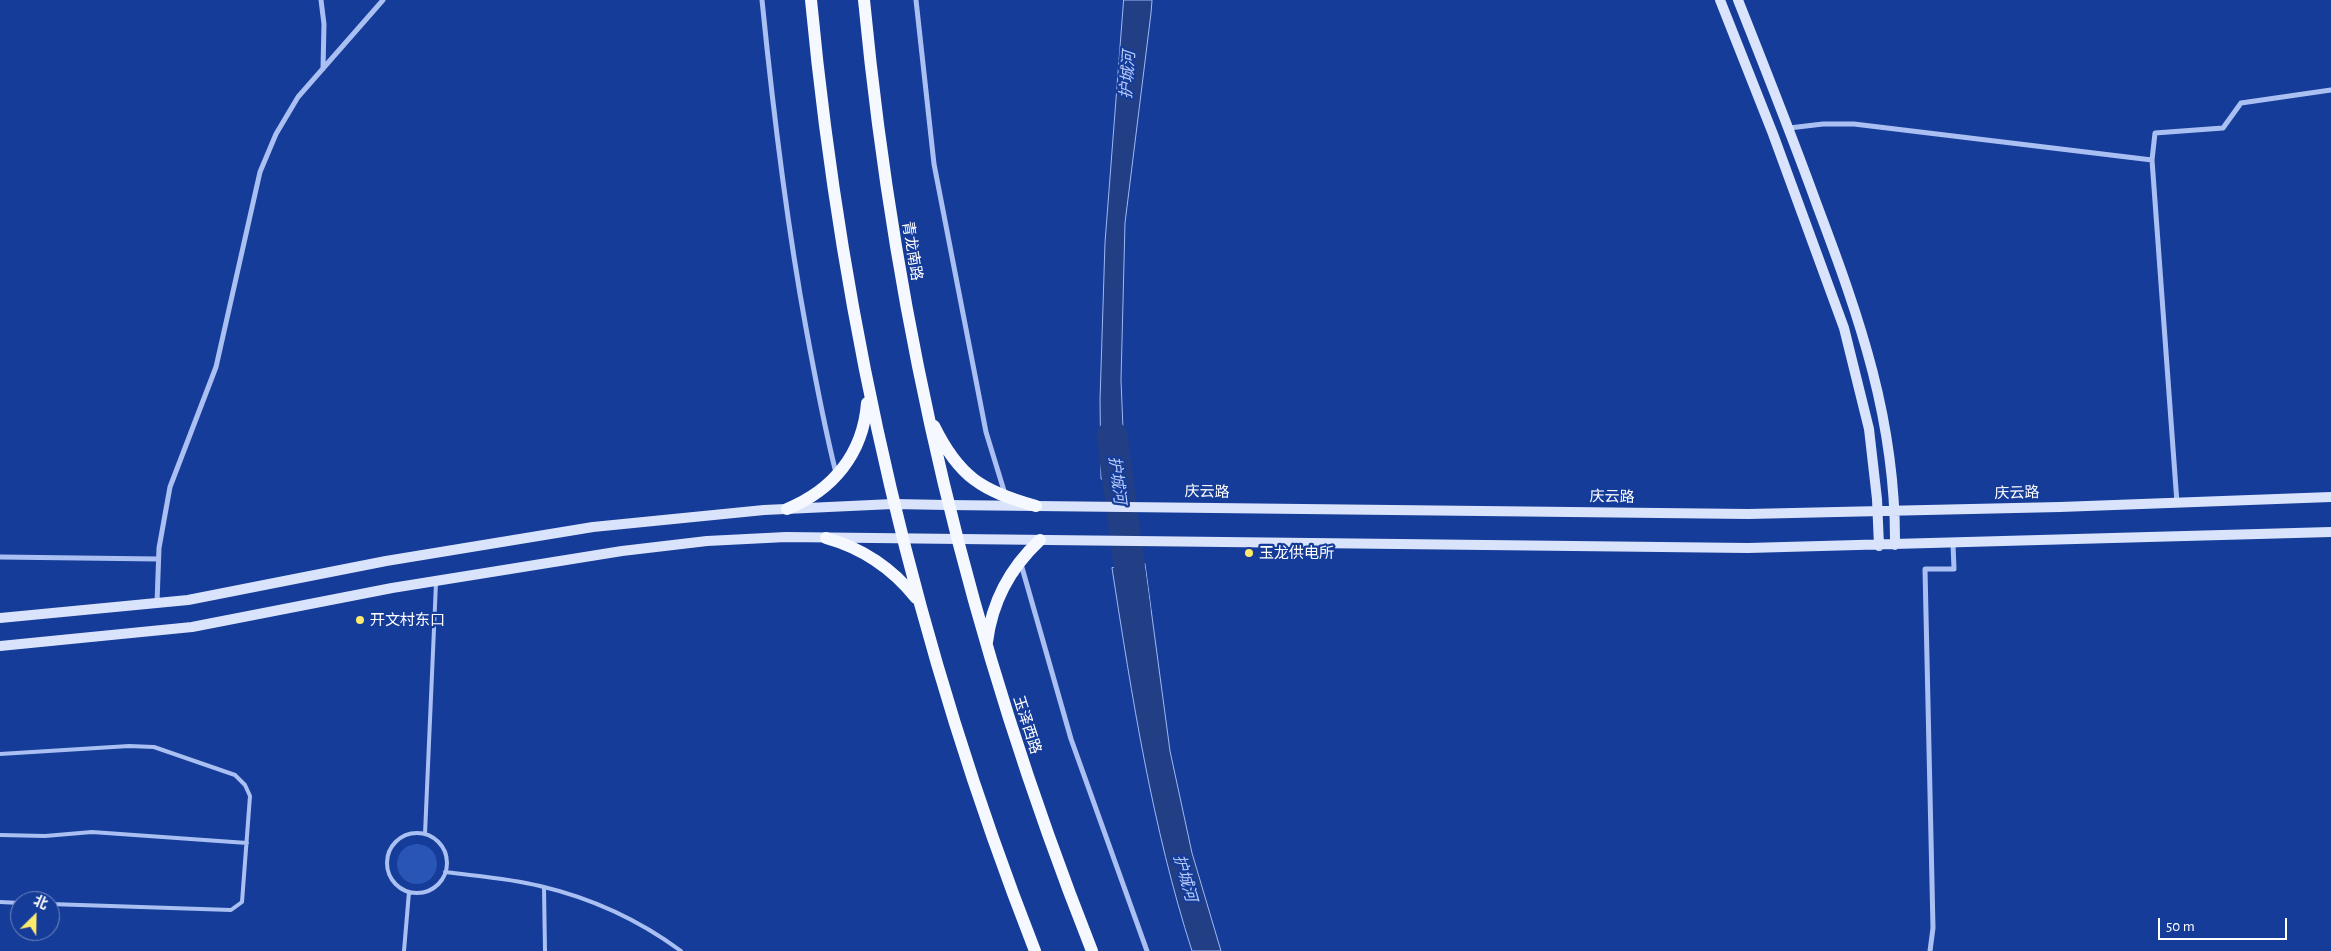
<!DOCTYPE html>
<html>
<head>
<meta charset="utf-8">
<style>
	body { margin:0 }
	#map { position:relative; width:2331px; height:951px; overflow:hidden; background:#163c99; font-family:"Alegreya Sans","Noto Sans SC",sans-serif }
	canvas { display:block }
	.north { position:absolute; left:10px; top:891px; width:50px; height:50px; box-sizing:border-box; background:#163c99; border:1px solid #738ac2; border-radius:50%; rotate:23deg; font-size:14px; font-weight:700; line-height:20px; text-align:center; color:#fff }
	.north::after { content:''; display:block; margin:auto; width:18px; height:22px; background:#ffea6b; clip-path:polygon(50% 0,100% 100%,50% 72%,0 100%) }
	.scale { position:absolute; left:2158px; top:918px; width:129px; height:22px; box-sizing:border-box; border:2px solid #fff; border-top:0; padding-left:6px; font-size:15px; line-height:18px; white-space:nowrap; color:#fff; -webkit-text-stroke:4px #163c99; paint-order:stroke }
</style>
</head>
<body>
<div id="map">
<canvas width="2331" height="951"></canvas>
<div class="north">北</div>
<div class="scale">50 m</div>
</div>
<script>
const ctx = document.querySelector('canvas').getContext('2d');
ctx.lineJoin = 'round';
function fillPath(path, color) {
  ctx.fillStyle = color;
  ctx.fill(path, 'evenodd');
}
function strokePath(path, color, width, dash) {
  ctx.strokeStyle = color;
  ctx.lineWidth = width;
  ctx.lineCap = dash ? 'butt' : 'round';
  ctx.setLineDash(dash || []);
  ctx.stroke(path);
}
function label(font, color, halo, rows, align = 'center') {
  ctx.font = font + ' "Alegreya Sans","Noto Sans SC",sans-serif';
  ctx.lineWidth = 4.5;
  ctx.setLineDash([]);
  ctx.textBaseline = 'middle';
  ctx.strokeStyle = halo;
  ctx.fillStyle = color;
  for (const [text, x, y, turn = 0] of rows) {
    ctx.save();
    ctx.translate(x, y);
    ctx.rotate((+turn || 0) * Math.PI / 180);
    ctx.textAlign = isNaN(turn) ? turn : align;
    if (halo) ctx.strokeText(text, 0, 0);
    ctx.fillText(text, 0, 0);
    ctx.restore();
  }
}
fillPath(new Path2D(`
	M397 864a20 20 0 1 1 40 0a20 20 0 1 1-40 0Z`), '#2955b7');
const water = new Path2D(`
	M1124,0h28l-1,13 -26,210 -4,157 4,99h-24l-1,-79 5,-157z
	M1145,564l25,187 22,102 29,98h-29c-40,-125 -60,-254 -80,-383z`);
fillPath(water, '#223f86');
strokePath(water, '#9db9f5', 1);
strokePath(new Path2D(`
	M1112,436l23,173`), '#223f86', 31);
strokePath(new Path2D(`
	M0,754l129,-8 25,1 81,28 10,10 5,11 -8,106 -11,8 -181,-6
	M387 863a30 30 0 1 1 60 0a30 30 0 1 1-60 0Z
	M425,834l11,-251
	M0,835l45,1 47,-4 155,11
	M445,872c31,4 64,6 95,14 51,12 99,34 141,65
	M544,887l1,64
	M0,902l20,1
	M404,951l5,-59`), '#aac0f2', 4);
strokePath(new Path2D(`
	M321,0l3,24 -1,45
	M762,0c11,110 24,219 44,328 9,49 18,98 30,145
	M916,0l18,164 52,268 19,62
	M1789,128l34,-4h31l298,36 25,343
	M2152,160l3,-27 68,-5 18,-25 90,-13
	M0,557l158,2
	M1021,564l50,175 76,212
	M157,603l2,-55 11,-61 46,-120 44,-195 16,-38 22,-37 85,-97
	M1930,951l3,-23 -8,-359h29l-1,-25`), '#aac0f2', 5);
strokePath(new Path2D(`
	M1720,0l53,134 71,194 25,101 8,70 2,47
	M1738,0c27,68 54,136 79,205 43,114 79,216 78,340
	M0,618l188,-18 198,-39 207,-34 171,-17 129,-6 54,1 801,9 312,-7 271,-10
	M0,646l192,-19 200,-39 230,-37 85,-10 79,-4 962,11 583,-16`), '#d9e3fc', 10);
strokePath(new Path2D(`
	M811,0c31,327 104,645 224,951
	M864,0c32,333 105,640 228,951
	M934,426c25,51 48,65 102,80
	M787,509c46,-19 76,-55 80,-106
	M826,538c36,10 66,30 90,60
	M987,642c5,-41 23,-74 53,-102`), '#f5f8ff', 12);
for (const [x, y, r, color] of [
	[1249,553,5,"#ffea6b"],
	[360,620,5,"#ffea6b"]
]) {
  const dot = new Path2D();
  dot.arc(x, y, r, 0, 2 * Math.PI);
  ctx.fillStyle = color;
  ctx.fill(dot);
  strokePath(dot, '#163c99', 2);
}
label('15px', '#fff', '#163c99', [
	["青龙南路",912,251,81],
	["庆云路",1207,492,1],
	["庆云路",2017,493,-1],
	["庆云路",1612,497,1],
	["玉泽西路",1027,725,72]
]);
label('15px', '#fff', '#163c99', [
	["玉龙供电所",1259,553],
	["开文村东口",370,620]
], 'left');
label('italic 16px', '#b7cbf9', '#163c99', [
	["护城河",1128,75,-86],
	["护城河",1117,480,83],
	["护城河",1185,878,74]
]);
</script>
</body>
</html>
